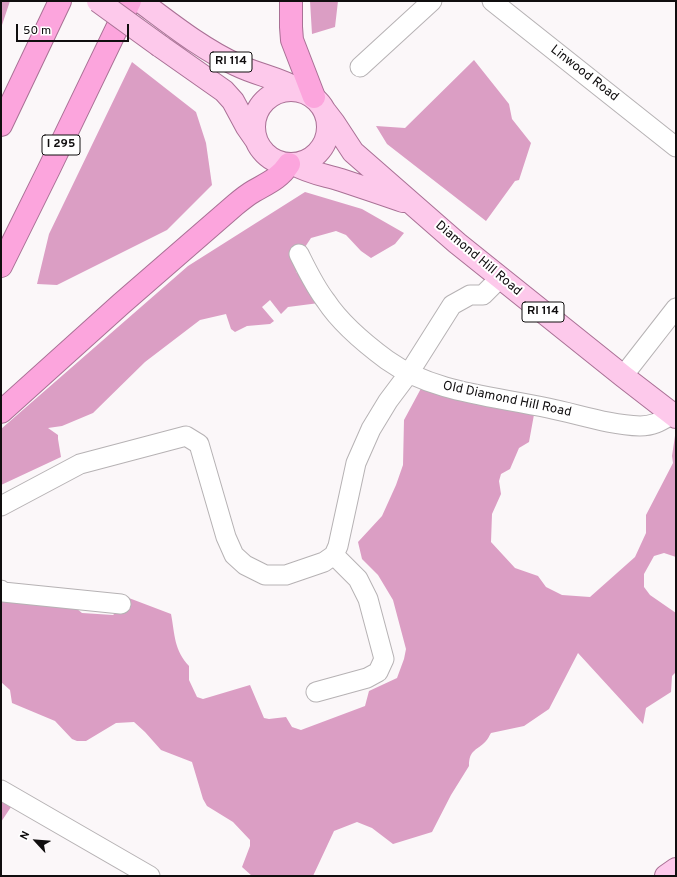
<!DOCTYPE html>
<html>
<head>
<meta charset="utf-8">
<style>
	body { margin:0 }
	#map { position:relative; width:677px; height:877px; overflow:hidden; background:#fbf7f9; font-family:Overpass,sans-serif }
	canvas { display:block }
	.frame { position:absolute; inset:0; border:2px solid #100e0f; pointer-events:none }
	.north { position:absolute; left:16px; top:821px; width:40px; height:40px; -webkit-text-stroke:3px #fff; paint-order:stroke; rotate:296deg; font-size:11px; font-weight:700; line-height:16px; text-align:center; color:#100e0f }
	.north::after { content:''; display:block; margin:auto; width:14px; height:18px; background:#100e0f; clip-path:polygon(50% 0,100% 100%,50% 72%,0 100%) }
	.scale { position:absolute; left:16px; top:24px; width:113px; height:18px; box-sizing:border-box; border:2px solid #100e0f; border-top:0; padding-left:5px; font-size:12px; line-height:14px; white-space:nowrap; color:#100e0f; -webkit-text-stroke:3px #fff; paint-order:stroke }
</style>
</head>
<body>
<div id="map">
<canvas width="677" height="877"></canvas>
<div class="frame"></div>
<div class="north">N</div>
<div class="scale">50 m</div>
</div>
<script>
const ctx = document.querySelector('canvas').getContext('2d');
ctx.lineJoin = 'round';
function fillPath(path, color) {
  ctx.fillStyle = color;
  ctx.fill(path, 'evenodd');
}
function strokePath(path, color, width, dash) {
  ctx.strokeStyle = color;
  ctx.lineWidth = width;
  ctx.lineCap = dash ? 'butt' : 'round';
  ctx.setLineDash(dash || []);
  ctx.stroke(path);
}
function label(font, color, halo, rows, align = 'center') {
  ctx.font = font + ' Overpass,sans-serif';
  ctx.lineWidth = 4;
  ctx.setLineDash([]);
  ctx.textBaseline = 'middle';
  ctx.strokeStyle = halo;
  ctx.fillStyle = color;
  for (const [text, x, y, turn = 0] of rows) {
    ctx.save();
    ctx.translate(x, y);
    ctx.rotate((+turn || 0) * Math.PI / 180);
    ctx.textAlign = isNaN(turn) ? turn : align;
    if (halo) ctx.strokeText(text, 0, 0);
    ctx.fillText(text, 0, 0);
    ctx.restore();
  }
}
fillPath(new Path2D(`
	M1,1h9l-9,27z
	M310,1h28l-3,26 -23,7z
	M474,60l35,44 3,15 19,24 -12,37 -4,1 -29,40 -99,-77 -11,-18 29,2z
	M132,62l64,50 10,31 6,42 -45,45 -110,55 -20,-1 12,-50z
	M305,192l57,17 42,24 -9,11 -24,14 -10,-7 -15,-16 -10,-4 -25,7 -10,15 -5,19 16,9 7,22 -31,4 -7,7 -11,-14 -8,7 12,14 -4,3 -23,2 -12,6 -4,-3 -5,-15 -26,6 -55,42 -52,51 -31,13 -14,2 10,7v4l3,18 -60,28v-56l187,-163z
	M425,381l110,28 -6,33 -10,6 -9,21 -9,5 -2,7 2,13 -9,20 -1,28 24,26 23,8 8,11 16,8 28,2 45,-40 11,-24v-18l27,-52 -1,-7 4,-27v128l-12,-4 -10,3 -10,18v13l6,8 26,18v59l-4,4 -1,16 -25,16 -3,16 -65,-71 -29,56 -25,17 -33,7c-2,3 -3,6 -5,8 -9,10 -17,8 -17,25l-18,29 -19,37 -39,12 -21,-16 -15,-6 -23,9 -21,45h-61l-10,-9 8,-21v-6l-17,-18 -26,-16 -4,-7 -11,-37 -31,-12 -16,-18 -11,-10 -18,1 -30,18h-9l-5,-2 -17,-18 -43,-18 -2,-13 -9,-8v-98l64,15 17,14 31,2 10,-9 -2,-11 50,19c4,21 3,36 18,52v14l8,17 6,2 47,-14 14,33 5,1 17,-2 6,10 9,3 64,-24 4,-15 28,-13 7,-19 2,-10 -13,-49 -15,-25 -16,-16 -4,-17 24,-26 14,-31 7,-20 1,-45z
	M1,793l12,11 -12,18z`), '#db9ec4');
const minor = new Path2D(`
	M492,1l184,146
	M360,67l72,-66
	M299,254c8,16 16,33 27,47 15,23 38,42 61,59 46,33 106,36 161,48 30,6 61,17 92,18 14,0 21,-5 33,-12
	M623,376l53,-68
	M1,506l79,-42 106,-28 13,8 27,93 8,18 11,10 20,10h21l38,-13 10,-7 4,-9 18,-83 15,-34 17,-28 21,-28 43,-68 18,-10h13l17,-17
	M1,590l2,2 118,12
	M316,692l51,-14 11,-6 6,-13 -16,-60 -10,-20 -24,-24
	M1,790l149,86`);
const major = new Path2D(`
	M140,1c31,23 62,48 97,64 20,10 43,13 62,25
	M160,46l64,45 9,10 14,26 9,13
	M254 127a37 37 0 1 1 74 0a37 37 0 1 1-74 0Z
	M324,110l10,13 19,29 104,91 166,133 53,41
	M294,164c15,9 31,11 47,16 21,7 42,14 62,21
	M666,876l10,-7`);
const highway = new Path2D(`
	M291,1v26l1,13 22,57
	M1,125l59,-124
	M1,266l48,-97 81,-168
	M1,412l120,-108 114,-99c6,-5 12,-10 19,-14 14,-8 26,-13 35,-27`);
strokePath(minor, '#b6b2b4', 21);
strokePath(major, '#a97095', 24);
strokePath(highway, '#a97095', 24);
strokePath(minor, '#fff', 19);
strokePath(major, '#fdc9eb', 22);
strokePath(highway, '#fca5dd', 22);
const majorBridge = new Path2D(`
	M98,1l62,45`);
strokePath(majorBridge, '#a97095', 24, []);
strokePath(majorBridge, '#fdc9eb', 22);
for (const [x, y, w] of [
	[231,62,42],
	[61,145,38],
	[543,312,42]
]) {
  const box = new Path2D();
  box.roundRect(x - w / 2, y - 10, w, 20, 3);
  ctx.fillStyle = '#fff';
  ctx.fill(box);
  strokePath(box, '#100e0f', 1);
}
label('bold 12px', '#100e0f', null, [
	["RI 114",231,62],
	["I 295",61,145],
	["RI 114",543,312]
]);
label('13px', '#100e0f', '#fff', [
	["Linwood Road",584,74,38],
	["Diamond Hill Road",478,259,40],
	["Old Diamond Hill Road",507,400,12]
]);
</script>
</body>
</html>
